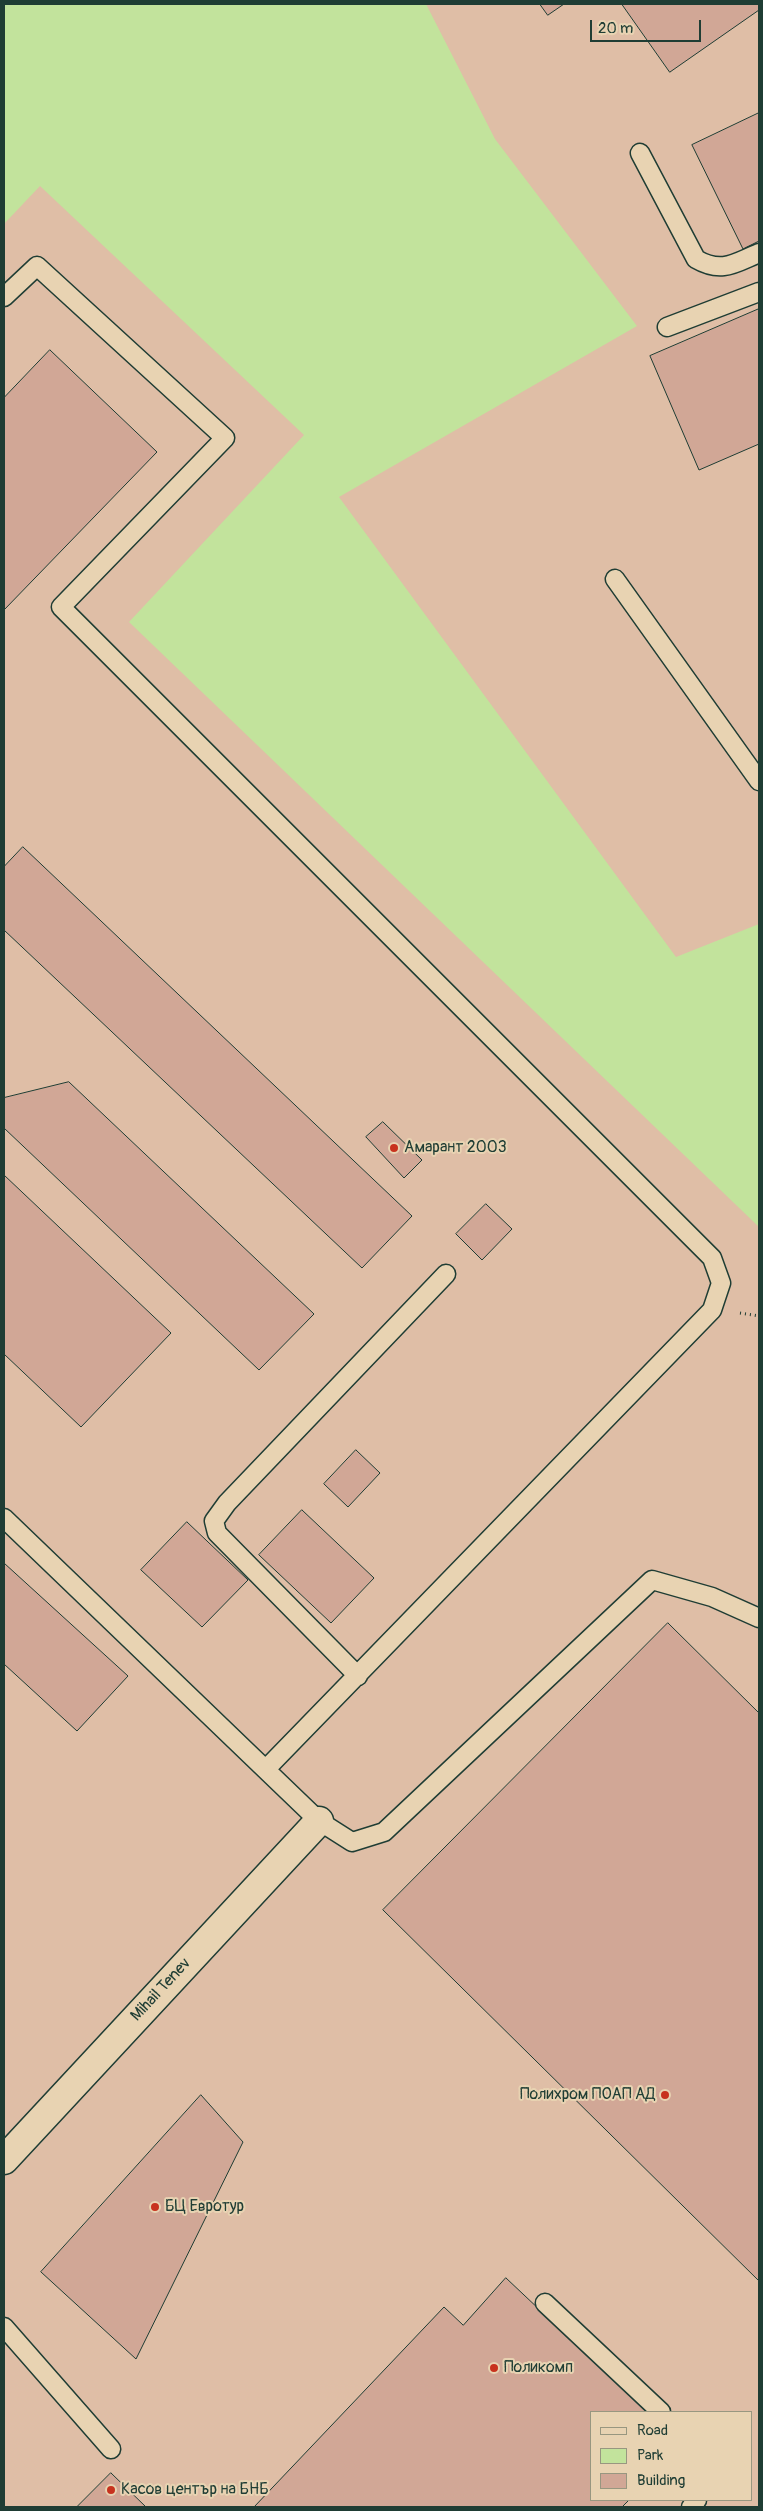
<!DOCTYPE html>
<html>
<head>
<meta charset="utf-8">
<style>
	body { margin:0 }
	#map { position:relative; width:763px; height:2511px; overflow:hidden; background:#ebccaf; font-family:Pangolin,sans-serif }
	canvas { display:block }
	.frame { position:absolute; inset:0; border:5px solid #1f3d34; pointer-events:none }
	.legend { position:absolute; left:590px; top:2411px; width:162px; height:90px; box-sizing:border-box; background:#e8d3b2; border:1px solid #989780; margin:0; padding:6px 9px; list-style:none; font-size:15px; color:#1f3d34 }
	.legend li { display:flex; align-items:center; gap:10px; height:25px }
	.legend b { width:25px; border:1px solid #989780 }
	.scale { position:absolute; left:590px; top:20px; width:111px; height:22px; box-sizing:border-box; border:2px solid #1f3d34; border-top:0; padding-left:6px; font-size:15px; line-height:18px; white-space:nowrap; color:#1f3d34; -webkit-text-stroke:4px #e8d3b2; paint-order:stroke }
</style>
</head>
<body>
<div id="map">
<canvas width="763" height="2511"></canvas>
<div class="frame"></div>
<ul class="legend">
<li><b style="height:6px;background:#e8d3b2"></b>Road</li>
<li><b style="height:14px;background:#c2e39c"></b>Park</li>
<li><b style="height:14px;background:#d1a796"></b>Building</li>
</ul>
<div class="scale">20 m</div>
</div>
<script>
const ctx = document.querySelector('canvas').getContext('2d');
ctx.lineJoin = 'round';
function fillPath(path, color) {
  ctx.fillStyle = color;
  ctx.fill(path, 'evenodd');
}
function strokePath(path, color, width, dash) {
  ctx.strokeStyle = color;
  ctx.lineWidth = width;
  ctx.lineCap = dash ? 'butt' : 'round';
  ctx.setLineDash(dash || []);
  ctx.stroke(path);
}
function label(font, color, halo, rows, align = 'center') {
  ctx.font = font + ' Pangolin,sans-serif';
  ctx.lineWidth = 4;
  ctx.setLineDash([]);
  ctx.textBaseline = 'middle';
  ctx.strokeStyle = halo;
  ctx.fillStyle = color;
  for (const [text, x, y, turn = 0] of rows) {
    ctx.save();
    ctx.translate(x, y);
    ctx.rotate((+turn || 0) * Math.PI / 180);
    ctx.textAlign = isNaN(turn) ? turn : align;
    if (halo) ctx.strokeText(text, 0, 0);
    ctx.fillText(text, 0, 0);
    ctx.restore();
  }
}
fillPath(new Path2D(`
	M4,4h755v2503h-755zM592,2412h160v88h-160z`), '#dfbea6');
fillPath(new Path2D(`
	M4,4h422l69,135 142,187 -298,171 337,460 83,-33v303l-630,-605 175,-187 -264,-249 -36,38z`), '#c2e39c');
const building = new Path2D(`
	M540,4h24l-16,11z
	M622,4h137v6l-89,62z
	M759,113v128l-16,8 -51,-104z
	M759,309v135l-60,26 -49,-114z
	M50,350l107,102 -153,158v-212z
	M23,847l389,369 -50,52 -358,-338v-63z
	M69,1082l245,232 -55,56 -255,-242v-30z
	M383,1122l39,38 -18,18 -38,-41z
	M4,1175l167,158 -90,94 -77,-73z
	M486,1204l26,25 -30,31 -26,-26z
	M356,1450l24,23 -32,34 -24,-23z
	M302,1510l72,68 -43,45 -72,-68z
	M187,1522l61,58 -46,47 -61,-57z
	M4,1563l124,113 -51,55 -73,-67z
	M668,1623l91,90v568l-376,-371z
	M201,2095l42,47 -107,217 -95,-87z
	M506,2278l142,134h-56v88h37l-7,7h-368l190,-200 19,18z
	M111,2473l35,34h-69z`);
fillPath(building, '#d1a796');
strokePath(building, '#1f3d34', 1);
const lane = new Path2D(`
	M640,153l56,106c26,15 39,4 63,-6
	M4,297l33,-31 188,172 -164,169 651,651 9,25 -9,27 -446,459
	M667,327l92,-35
	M615,579l144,202
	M4,1518l315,303 33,21 32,-10 268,-252 60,17 47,21
	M358,1676l-141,-143 -3,-12 13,-18 219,-229
	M545,2303l116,109
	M4,2327l107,122
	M691,2507l6,-7`);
const street = new Path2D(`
	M4,2160l315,-339`);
strokePath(lane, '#1f3d34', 21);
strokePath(street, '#1f3d34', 31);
strokePath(new Path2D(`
	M740,1313l19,3`), '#1f3d34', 3, [1, 4]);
strokePath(lane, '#e8d3b2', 18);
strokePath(street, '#e8d3b2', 28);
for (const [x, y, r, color] of [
	[394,1148,5,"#c8321e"],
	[665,2095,5,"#c8321e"],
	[155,2207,5,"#c8321e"],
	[494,2368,5,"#c8321e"],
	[111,2490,5,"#c8321e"]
]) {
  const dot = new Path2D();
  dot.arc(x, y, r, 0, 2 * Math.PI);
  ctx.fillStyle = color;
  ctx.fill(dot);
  strokePath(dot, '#e8d3b2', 2);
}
label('16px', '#1f3d34', '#e8d3b2', [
	["Амарант 2003",404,1148],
	["Полихром ПОАП АД",655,2095,"right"],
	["БЦ Евротур",165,2207],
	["Поликомп",504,2368],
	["Касов център на БНБ",121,2490]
], 'left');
label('16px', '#1f3d34', '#e8d3b2', [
	["Mihail Tenev",161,1990,-47]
]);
</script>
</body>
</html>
